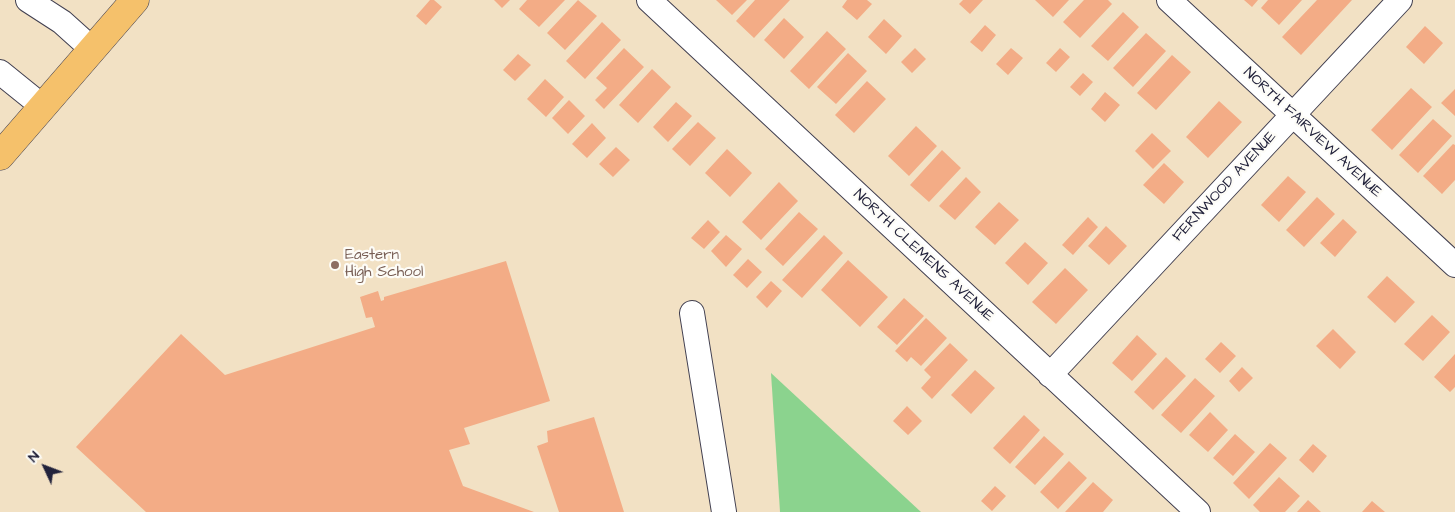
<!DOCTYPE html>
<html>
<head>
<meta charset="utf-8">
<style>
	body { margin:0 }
	#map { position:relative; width:1455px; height:512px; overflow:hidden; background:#f2e1c4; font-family:"Architects Daughter",sans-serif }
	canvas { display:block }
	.north { position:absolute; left:20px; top:442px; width:50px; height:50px; -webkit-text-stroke:4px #fdfcf7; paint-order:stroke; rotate:313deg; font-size:14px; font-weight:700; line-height:20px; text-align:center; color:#22223b }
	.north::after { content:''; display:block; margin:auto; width:18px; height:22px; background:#22223b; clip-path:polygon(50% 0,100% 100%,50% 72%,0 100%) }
</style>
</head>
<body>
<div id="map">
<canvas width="1455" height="512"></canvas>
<div class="north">N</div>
</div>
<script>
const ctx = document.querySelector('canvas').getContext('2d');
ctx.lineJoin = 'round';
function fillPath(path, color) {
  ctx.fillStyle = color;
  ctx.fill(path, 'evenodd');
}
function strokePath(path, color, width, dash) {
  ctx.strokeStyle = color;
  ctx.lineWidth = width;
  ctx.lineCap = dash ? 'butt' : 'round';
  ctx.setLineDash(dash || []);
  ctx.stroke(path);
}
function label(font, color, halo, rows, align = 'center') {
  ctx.font = font + ' "Architects Daughter",sans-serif';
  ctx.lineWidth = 4.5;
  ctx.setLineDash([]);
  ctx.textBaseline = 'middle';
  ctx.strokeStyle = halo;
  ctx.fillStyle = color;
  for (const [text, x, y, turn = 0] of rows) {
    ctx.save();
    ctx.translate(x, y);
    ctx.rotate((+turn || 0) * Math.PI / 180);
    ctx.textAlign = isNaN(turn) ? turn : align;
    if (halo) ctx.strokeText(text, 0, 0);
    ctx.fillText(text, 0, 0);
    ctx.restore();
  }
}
fillPath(new Path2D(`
	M771,373l150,139h-141z`), '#8bd38e');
fillPath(new Path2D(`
	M430,0h4l8,7 -16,18 -10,-9z
	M494,0h16l-8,8z
	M527,0h38l-26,27 -20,-18z
	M578,0l19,16 -32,34 -18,-17z
	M716,0h31l-15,15z
	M755,0h35l-36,38 -18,-17z
	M847,0h20l5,4 -15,16 -15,-13z
	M963,0h20l-13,14 -11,-10z
	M1035,0h34l-16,17z
	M1084,0h24l4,4 -32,34 -17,-16z
	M1244,0h14l-6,7z
	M1268,0h34l-23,25 -18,-17z
	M1317,0h35l-51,55 -19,-18z
	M1123,12l16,15 -31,34 -17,-15z
	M784,18l20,19 -20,22 -20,-19z
	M884,19l18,17 -16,18 -18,-17z
	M602,22l19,18 -36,39 -19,-18z
	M985,25l11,10 -14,17 -12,-10z
	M1425,26l18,17 -19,21 -18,-17z
	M827,31l19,18 -37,40 -19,-18z
	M1146,33l20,18 -33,36 -20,-19z
	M624,48l20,19 -40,42 -9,-9 12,-12 -11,-10z
	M915,48l11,11 -14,14 -11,-11z
	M1011,48l12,10 -15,17 -12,-11z
	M1060,48l10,9 -14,15 -10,-9z
	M848,53l19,18 -31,33 -19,-17z
	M518,54l13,11 -16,16 -12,-11z
	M1172,55l19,17 -35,38 -19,-17z
	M652,69l19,18 -33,36 -19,-18z
	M1083,73l10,9 -13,14 -10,-9z
	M545,79l19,18 -18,20 -19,-18z
	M867,81l19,18 -32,34 -19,-18z
	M1411,88l21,19 -40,43 -21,-20z
	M1455,89v27l-14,-13z
	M1105,92l15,13 -15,17 -14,-13z
	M569,100l16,16 -17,18 -16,-16z
	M1219,101l23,21 -34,36 -22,-21z
	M676,102l16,14 -24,26 -15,-15z
	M1433,119l19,17 -34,37 -19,-18z
	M698,122l18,16 -26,28 -18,-17z
	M592,123l14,15 -19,20 -15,-14z
	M916,126l21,20 -28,30 -21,-20z
	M1152,133l19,18 -18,18 -18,-18z
	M1453,144l2,1v35l-13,14 -19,-18z
	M616,147l14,13 -17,17 -14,-13z
	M727,149l25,24 -22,24 -25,-24z
	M942,150l19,18 -32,34 -19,-17z
	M1164,163l20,19 -20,22 -21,-19z
	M1288,176l18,16 -27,30 -18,-17z
	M966,177l15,15 -26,28 -16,-14z
	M779,182l19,19 -37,39 -19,-18z
	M1317,197l18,17 -31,33 -18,-17z
	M999,202l20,18 -24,25 -20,-18z
	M799,212l19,17 -35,37 -18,-17z
	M1088,217l10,10 -25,28 -11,-10z
	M1343,219l14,13 -22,25 -15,-14z
	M708,220l12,12 -16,17 -13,-11z
	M1106,226l21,20 -18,19 -21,-19z
	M726,235l16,14 -16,18 -15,-16z
	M824,235l19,18 -41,45 -20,-18z
	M1025,242l23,21 -20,22 -23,-22z
	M748,259l14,13 -15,16 -14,-13z
	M848,260l40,37 -28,30 -39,-37z
	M506,261l44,140 -86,27 6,16 -21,6 14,36 71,26h-388l-70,-65 105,-113 44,41 150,-48 -3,-10 -6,1 -6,-21 18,-6 3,10 3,-1v-3z
	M1065,268l23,22 -32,34 -24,-22z
	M1387,276l28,26 -20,21 -28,-26z
	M771,281l11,10 -15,17 -11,-11z
	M904,298l20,18 -27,29 -20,-18z
	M1432,315l18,17 -27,29 -19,-17z
	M926,318l21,20 -26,28 -10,-9 -4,5 -12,-11z
	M1333,329l23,23 -16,17 -24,-23z
	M1137,335l20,19 -25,27 -20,-18z
	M1221,342l15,14 -16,17 -15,-14z
	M950,343l18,17 -36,39 -11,-11 10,-11 -7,-7z
	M1455,354v33l-5,5 -16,-15z
	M1166,357l20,19 -33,34 -19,-18z
	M1242,367l11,11 -14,14 -10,-11z
	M975,370l20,18 -24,26 -20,-19z
	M1195,378l20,18 -34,37 -20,-18z
	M907,406l15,15 -14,14 -15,-14z
	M1210,412l18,18 -20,22 -19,-17z
	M1024,415l16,15 -30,34 -17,-16z
	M594,417l30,95h-65l-22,-66 11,-4 -1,-11z
	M1235,434l20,18 -22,24 -20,-18z
	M1044,436l20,18 -29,31 -20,-18z
	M1270,443l17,15 -38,41 -16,-16z
	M1313,444l14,12 -14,17 -14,-13z
	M1069,461l18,17 -29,31 -18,-17z
	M1279,477l21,19 -15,16h-25l-7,-7z
	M1093,482l20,18 -10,12h-38z
	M995,486l11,10 -14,15 -11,-10z
	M1308,500l13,12h-24z
	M1372,501l13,11h-23z`), '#f3ac86');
const minor = new Path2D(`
	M28,0l34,22 30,27
	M649,0l549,512
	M1169,0l286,265
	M0,72l42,34
	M692,313l32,199
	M1050,375l350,-375`);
const major = new Path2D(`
	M0,156l135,-156`);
strokePath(minor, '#413f50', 26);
strokePath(major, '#413f50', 29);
strokePath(minor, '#fff', 24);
strokePath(major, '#f5c16b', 28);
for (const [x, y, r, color] of [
	[335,265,5,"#8d6e63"]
]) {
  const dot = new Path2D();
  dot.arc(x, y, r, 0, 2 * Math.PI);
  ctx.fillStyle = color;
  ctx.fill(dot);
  strokePath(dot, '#fdfcf7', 2);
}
label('15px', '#22223b', '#fdfcf7', [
	["NORTH FAIRVIEW AVENUE",1312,133,43],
	["FERNWOOD AVENUE",1225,187,-47],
	["NORTH CLEMENS AVENUE",923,256,43]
]);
label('15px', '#785e54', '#fdfcf7', [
	["Eastern",345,256],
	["High School",345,273]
], 'left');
</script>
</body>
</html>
